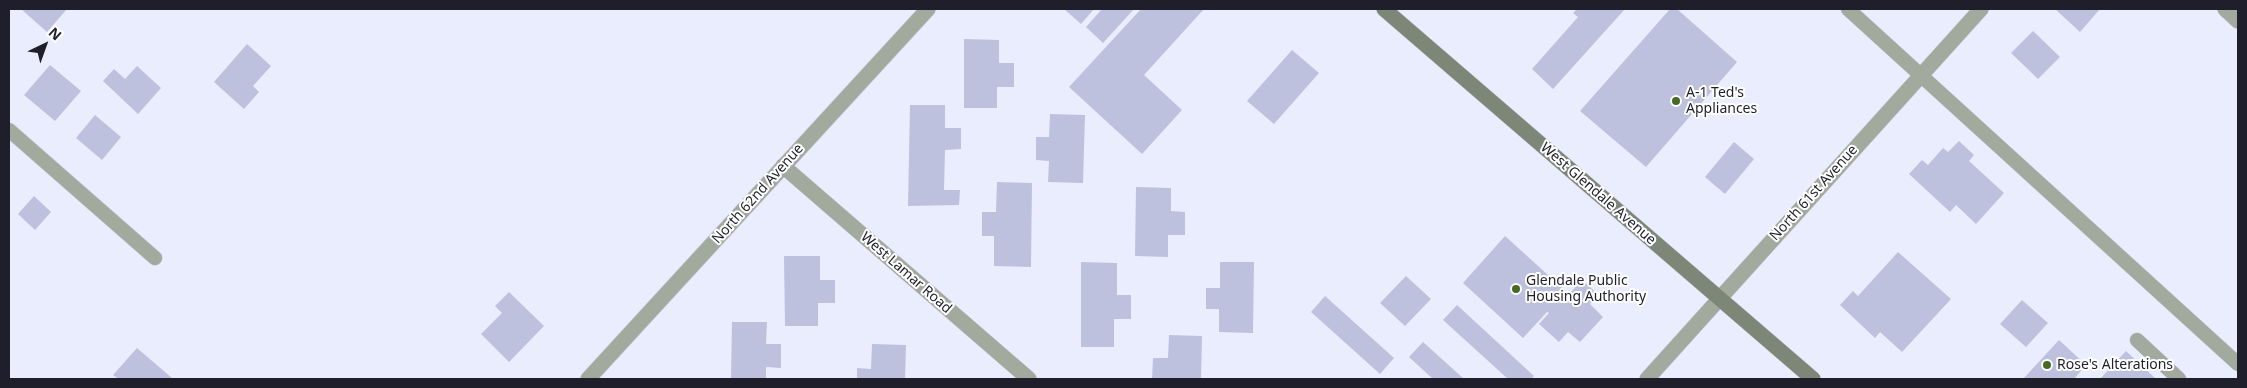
<!DOCTYPE html>
<html>
<head>
<meta charset="utf-8">
<style>
	body { margin:0 }
	#map { position:relative; width:2247px; height:388px; overflow:hidden; background:#eaedfe; font-family:"Noto Sans",sans-serif }
	canvas { display:block }
	.frame { position:absolute; inset:0; border:10px solid #1e1f2a; pointer-events:none }
	.north { position:absolute; left:20px; top:20px; width:50px; height:50px; -webkit-text-stroke:4px #fff; paint-order:stroke; rotate:42deg; font-size:14px; font-weight:700; line-height:20px; text-align:center; color:#1e1f2a }
	.north::after { content:''; display:block; margin:auto; width:18px; height:22px; background:#1e1f2a; clip-path:polygon(50% 0,100% 100%,50% 72%,0 100%) }
</style>
</head>
<body>
<div id="map">
<canvas width="2247" height="388"></canvas>
<div class="frame"></div>
<div class="north">N</div>
</div>
<script>
const ctx = document.querySelector('canvas').getContext('2d');
ctx.lineJoin = 'round';
function fillPath(path, color) {
  ctx.fillStyle = color;
  ctx.fill(path, 'evenodd');
}
function strokePath(path, color, width, dash) {
  ctx.strokeStyle = color;
  ctx.lineWidth = width;
  ctx.lineCap = dash ? 'butt' : 'round';
  ctx.setLineDash(dash || []);
  ctx.stroke(path);
}
function label(font, color, halo, rows, align = 'center') {
  ctx.font = font + ' "Noto Sans",sans-serif';
  ctx.lineWidth = 4;
  ctx.setLineDash([]);
  ctx.textBaseline = 'middle';
  ctx.strokeStyle = halo;
  ctx.fillStyle = color;
  for (const [text, x, y, turn = 0] of rows) {
    ctx.save();
    ctx.translate(x, y);
    ctx.rotate((+turn || 0) * Math.PI / 180);
    ctx.textAlign = isNaN(turn) ? turn : align;
    if (halo) ctx.strokeText(text, 0, 0);
    ctx.fillText(text, 0, 0);
    ctx.restore();
  }
}
fillPath(new Path2D(`
	M21,9h46l-20,23z
	M1064,9h30l-13,15z
	M1102,9h32l-31,34 -17,-16z
	M1141,9h63l-60,66 38,35 -40,44 -73,-67z
	M1577,9h48l-72,80 -21,-20 46,-52 -5,-4z
	M1670,9h7l60,53 -91,105 -66,-56z
	M2055,9h45l-20,23z
	M2033,31l27,26 -22,22 -27,-26z
	M964,39l35,1v23h15v24h-17v21h-33z
	M247,44l24,22 -18,20 6,6 -15,17 -30,-27z
	M1292,50l27,23 -45,51 -27,-23z
	M50,65l31,26 -26,30 -31,-26z
	M137,66l24,22 -23,26 -35,-33 11,-12 11,10z
	M910,105h35v23h16v21l-16,1 -1,40h16l-1,15 -51,1z
	M1050,114l35,1 -2,68 -35,-1 1,-21 -13,-1v-23h13z
	M95,115l26,22 -19,23 -26,-22z
	M1959,141l15,14 -5,6 35,32 -28,31 -20,-19 -6,7 -41,-38 13,-14 6,5 15,-17 5,4z
	M1734,142l20,17 -29,35 -20,-17z
	M997,182l35,1 -1,84 -37,-1v-30h-12v-24h14z
	M1136,187l35,1v23l14,1v23h-17v22l-33,-1z
	M34,196l17,16 -16,18 -17,-16z
	M1505,236l64,58 13,-14 17,15 -9,9 13,13 -23,25 -12,-10 -9,10 -20,-18 10,-11 -2,-1 -24,26 -60,-55z
	M1898,252l53,47 -49,53 -22,-20 -5,6 -35,-33 13,-14 5,5z
	M784,256h36v24h15v23h-17v23h-33z
	M1081,262l36,1v32h14v24h-17v28h-33z
	M1220,262h34l-1,71 -34,-1v-23h-13v-21h14z
	M1406,276l25,23 -26,27 -25,-23z
	M509,292l35,34 -35,36 -28,-28 21,-21 -7,-7z
	M1325,296l69,62 -14,16 -69,-62z
	M2022,300l26,23 -22,24 -26,-23z
	M1457,305l77,71 -3,3h-23l-65,-59z
	M732,322h35l-1,22h15v24l-15,-1v12h-35z
	M1169,335l33,1 -1,43h-49l1,-21h15z
	M2059,340l27,25 -12,14h-51z
	M1423,342l41,37h-31l-24,-22z
	M872,344l34,1 -1,34h-48v-11l14,1z
	M137,348l35,30 -1,1h-52l-6,-4z
	M2126,351l30,28h-56z`), '#bdc1dd');
const service = new Path2D(`
	M1848,9l390,355
	M9,130l146,128
	M2137,340l42,39`);
const minor = new Path2D(`
	M2225,9l13,12
	M783,166l246,213
	M588,379l340,-370
	M1647,379l334,-370`);
const secondary = new Path2D(`
	M1384,9l429,370`);
strokePath(service, '#c5c8d8', 15);
strokePath(minor, '#c5c8d8', 16);
strokePath(secondary, '#c5c8d8', 16);
strokePath(service, '#a2a99d', 14);
strokePath(minor, '#a2a99d', 15);
strokePath(secondary, '#7d8777', 15);
for (const [x, y, r, color] of [
	[1676,101,5,"#456a23"],
	[1516,289,5,"#456a23"],
	[2047,365,5,"#456a23"]
]) {
  const dot = new Path2D();
  dot.arc(x, y, r, 0, 2 * Math.PI);
  ctx.fillStyle = color;
  ctx.fill(dot);
  strokePath(dot, '#fff', 2);
}
label('14px', '#1e1f2a', '#fff', [
	["A-1 Ted's",1686,93],
	["Appliances",1686,109],
	["Glendale Public",1526,281],
	["Housing Authority",1526,297],
	["Rose's Alterations",2057,365]
], 'left');
label('14px', '#1e1f2a', '#fff', [
	["North 61st Avenue",1814,193,-48],
	["North 62nd Avenue",758,194,-48],
	["West Glendale Avenue",1598,194,41],
	["West Lamar Road",906,273,41]
]);
</script>
</body>
</html>
